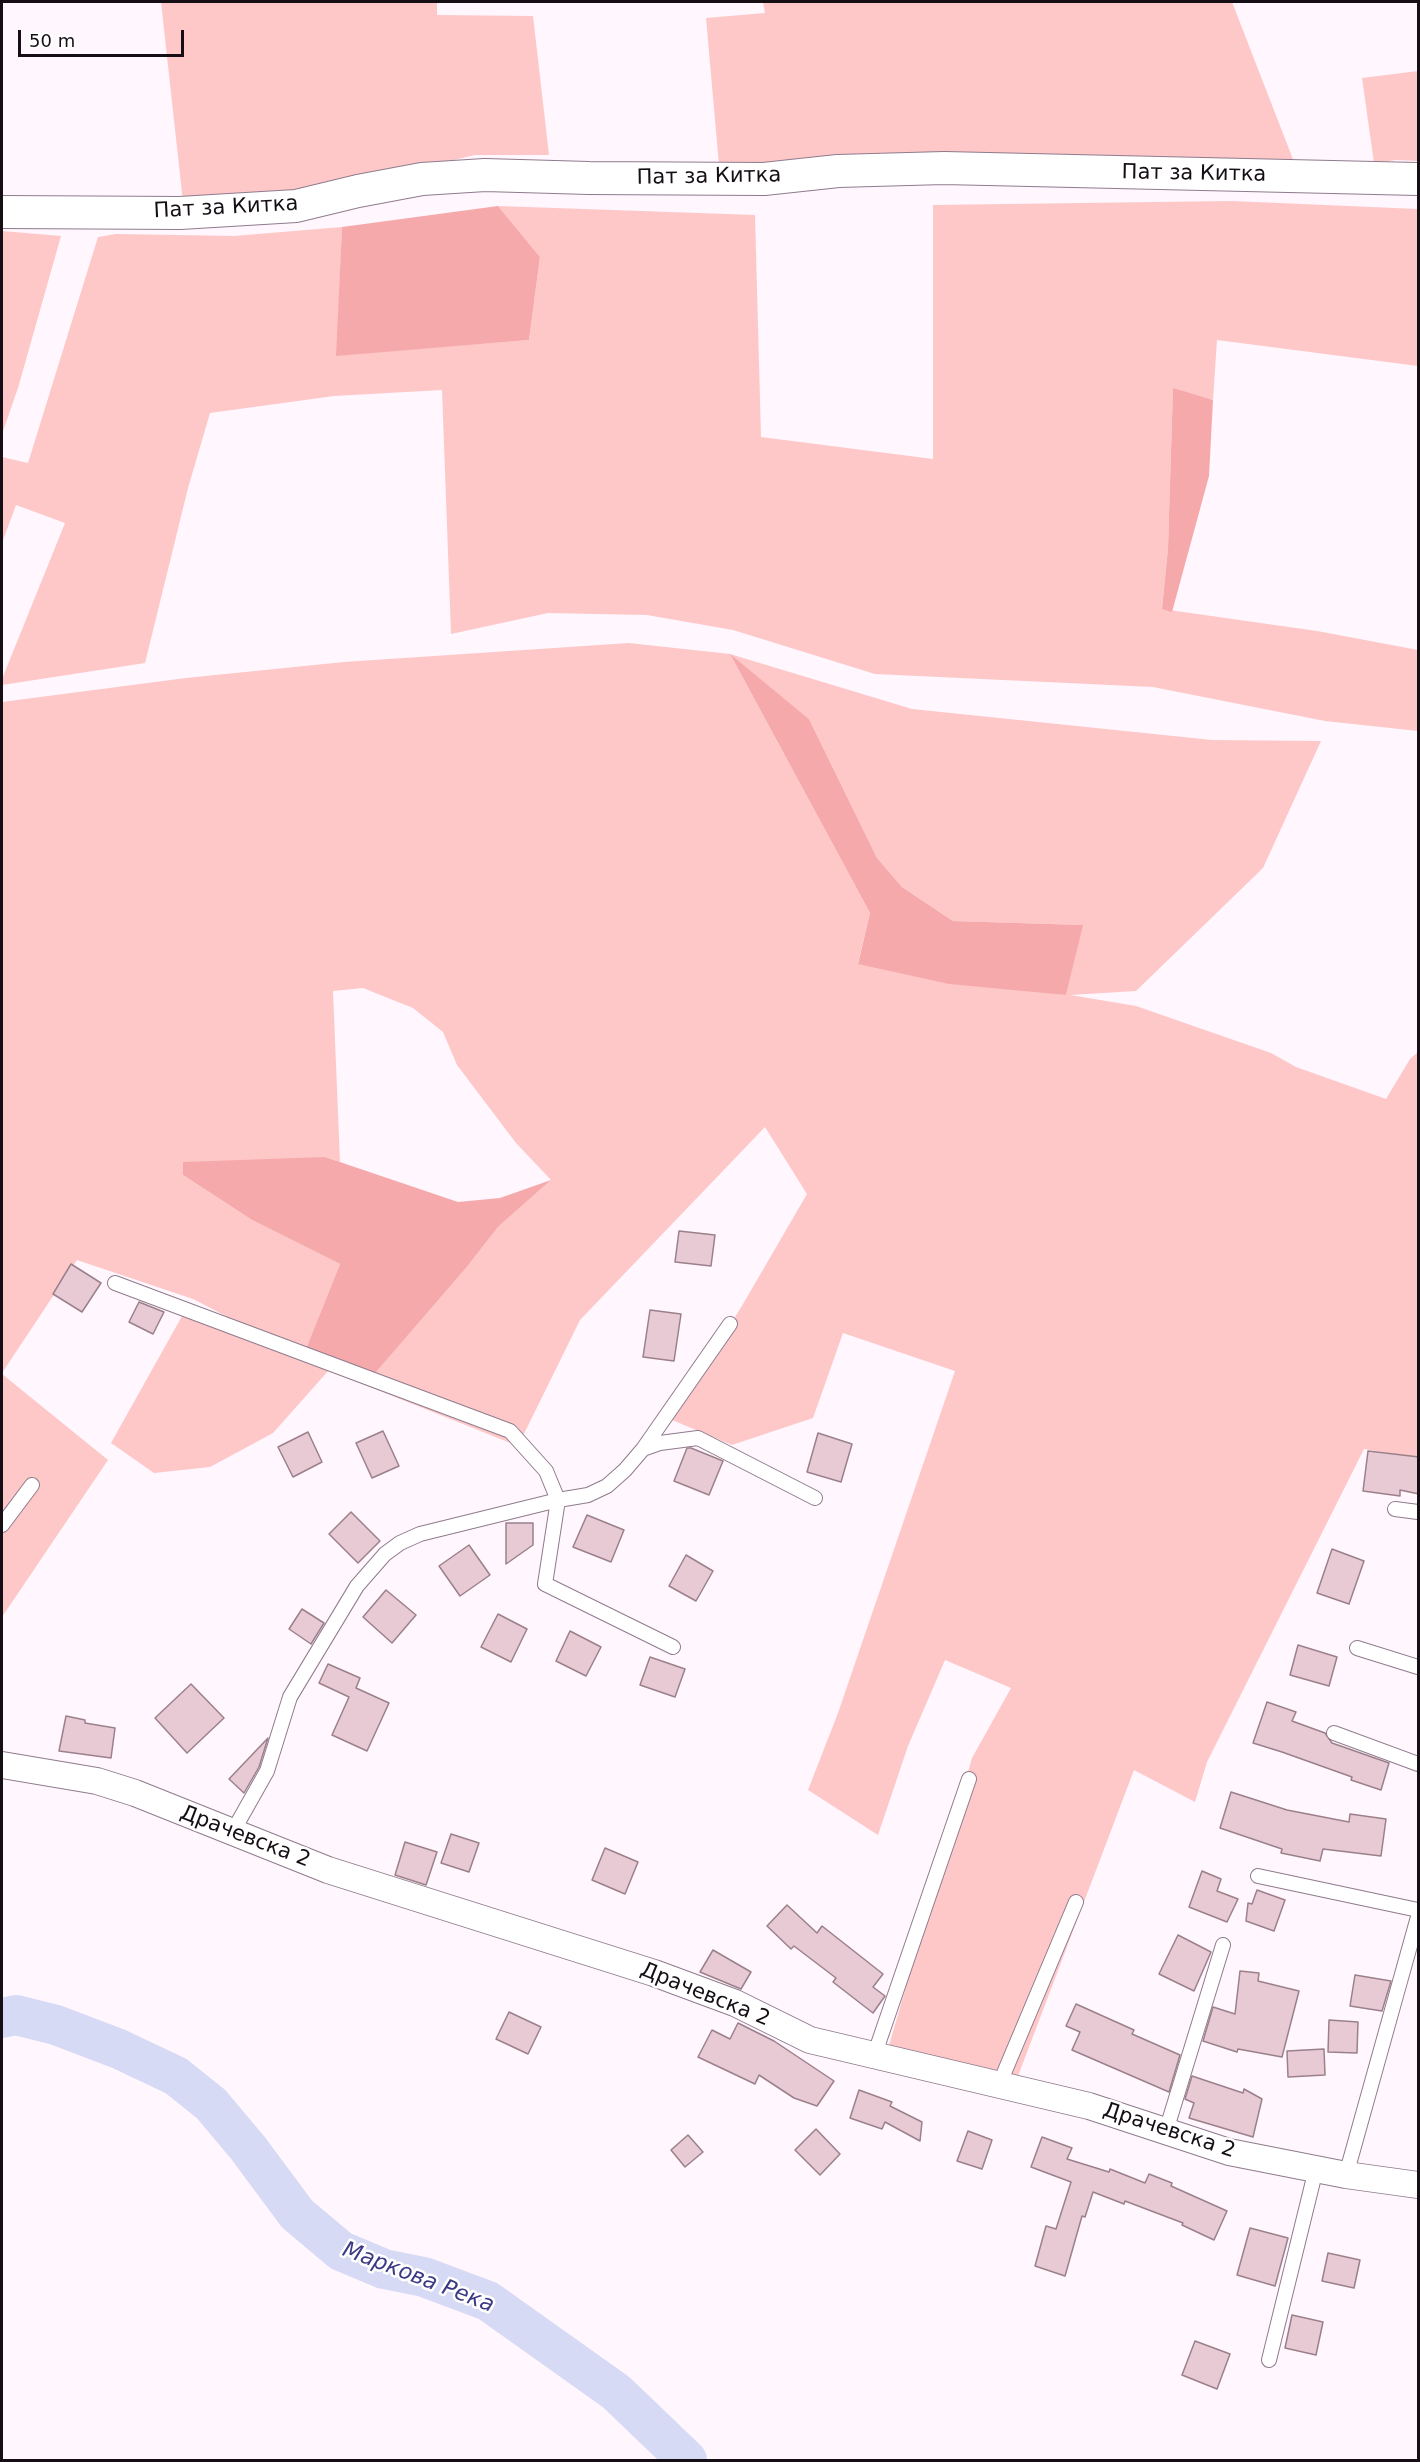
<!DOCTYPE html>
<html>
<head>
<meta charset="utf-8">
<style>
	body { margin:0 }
	#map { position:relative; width:1420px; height:2462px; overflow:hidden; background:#fff6fe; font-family:"DejaVu Sans",sans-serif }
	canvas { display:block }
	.frame { position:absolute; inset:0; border:3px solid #150e14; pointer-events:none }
	.scale { position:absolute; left:18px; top:30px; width:166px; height:27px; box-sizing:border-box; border:3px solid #150e14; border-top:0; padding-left:8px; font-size:18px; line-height:21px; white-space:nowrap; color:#150e14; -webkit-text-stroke:4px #fff; paint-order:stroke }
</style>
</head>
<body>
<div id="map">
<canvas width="1420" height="2462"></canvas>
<div class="frame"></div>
<div class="scale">50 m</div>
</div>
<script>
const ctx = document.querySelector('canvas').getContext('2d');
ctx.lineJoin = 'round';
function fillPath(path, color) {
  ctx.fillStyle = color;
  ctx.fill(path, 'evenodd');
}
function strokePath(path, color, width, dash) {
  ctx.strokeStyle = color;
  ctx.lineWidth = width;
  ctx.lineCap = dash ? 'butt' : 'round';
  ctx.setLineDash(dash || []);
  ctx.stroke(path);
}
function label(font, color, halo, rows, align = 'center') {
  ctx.font = font + ' "DejaVu Sans",sans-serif';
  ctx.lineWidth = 5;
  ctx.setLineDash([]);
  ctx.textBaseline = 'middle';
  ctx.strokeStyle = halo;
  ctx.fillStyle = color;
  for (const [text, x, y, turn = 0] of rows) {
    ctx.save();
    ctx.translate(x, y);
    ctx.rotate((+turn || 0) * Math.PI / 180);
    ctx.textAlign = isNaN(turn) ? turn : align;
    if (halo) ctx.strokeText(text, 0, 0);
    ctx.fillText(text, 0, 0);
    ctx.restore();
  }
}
fillPath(new Path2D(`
	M161,2h276v13l96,1 16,139h-74l-117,28 -175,19z
	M763,2h469l64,165 -577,-2 -13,-147 59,-5z
	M1418,71v90l-22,-1 -22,3 -12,-85z
	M1231,201l187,8v157l-201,-26 -4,60 -40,-11 -5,159 -6,61 155,22 101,19v81l-93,-10 -172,-34 -278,-13 -142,-44 -86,-15 -99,-2 -97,21 -9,-244 -108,6 -124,17 -22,75 -43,175 -143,22v-6l63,-156 -49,-18 -14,38v-86l26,6 70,-226 18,-3 118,2 108,-9 -5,128 192,-15 11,-83 -42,-51 257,9 6,222 172,22v-254z
	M2,231l59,5 -43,152 -16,46z
	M629,643l101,11 182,55 300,31 109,1 -58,127 -127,123 -66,4 66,11 135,47 25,14 90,32 24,-40 8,-7v406l-54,-9 -157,313 -12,40 -61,-32 -116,306 -130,-27 84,-291 39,-70 -66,-28 -37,86 -30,89 -70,-45 30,-77 117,-342 -112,-38 -30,85 -81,27 -60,-25 71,-116 64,-110 -42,-67 -185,193 -62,126 -153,-61 101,-117 32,-41 53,-47 -35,-37 -59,-78 -14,-33 -30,-24 -50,-20 -30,3 7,171 -15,-5 -142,18 69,45 88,44 -37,92 -110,-57 -116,-39 -75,113v-671l184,-24 158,-16zM731,656l78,63 68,139 25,29 51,34 129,4 -16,70 -208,-32 12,-50z
	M186,1309l143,61 -56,63 -63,34 -56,6 -43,-30z
	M2,1374l106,86 -106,157z`), '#fec8c8');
fillPath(new Path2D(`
	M498,206l42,51 -11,83 -193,16 6,-129z
	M1173,388l40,12 -4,76 -37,136 -10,-3 6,-61z
	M730,654l79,65 68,139 25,29 51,34 130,4 -17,70 -117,-11 -91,-20 12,-51z
	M325,1157l133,45 42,-4 51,-18 -53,47 -32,41 -101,117 -36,-15 -26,-14 37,-92 -88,-44 -69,-45v-13z`), '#f6a9ab');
strokePath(new Path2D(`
	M2,2018l14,-3 40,10 63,24 57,27 35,28 37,44 49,66 44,37 43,18 40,8 64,24 128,91 71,68`), '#d7daf5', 40);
const building = new Path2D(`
	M679,1231l36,4 -4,31 -36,-4z
	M71,1264l30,19 -19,29 -29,-18z
	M139,1302l25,10 -11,22 -24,-12z
	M650,1310l31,4 -7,47 -31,-4z
	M383,1431l16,35 -27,12 -16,-35z
	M308,1432l14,30 -29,15 -15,-30z
	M818,1433l34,11 -11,38 -34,-10z
	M687,1448h4l32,13 -14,34 -35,-14z
	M1368,1451l51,6v37l-19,-4v6l-37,-5z
	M351,1512l29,29 -22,22 -29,-29z
	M587,1515l37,15 -13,32 -38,-15z
	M506,1523h27v22l-27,19z
	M469,1545l21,30 -30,21 -21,-30z
	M1332,1549l32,12 -15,43 -32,-11z
	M686,1555l27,16 -17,30 -27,-15z
	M386,1590l30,25 -24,28 -29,-26z
	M302,1609l22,14 -13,21 -22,-15z
	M498,1614l29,15 -16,33 -30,-15z
	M570,1631l31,16 -15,29 -30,-15z
	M1298,1645l39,12 -8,29 -39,-11z
	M650,1657l35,12 -10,28 -35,-12z
	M328,1664l32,14 -4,10 33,15 -22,48 -35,-16 17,-38 -30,-14z
	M191,1684l33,34 -37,35 -32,-35z
	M1267,1702l29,10 -4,9 33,12 7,10 57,20 -8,27 -30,-10 1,-3 -70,-25 -29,-9z
	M66,1716l19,4v3l30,5 -4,30 -52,-7z
	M268,1738l-9,29 -15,26 -15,-14z
	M1231,1792l56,18 62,12 1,-8 36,5 -5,37 -58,-7 -3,12 -39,-8 1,-4 -62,-21z
	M451,1834l28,9 -10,29 -28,-9z
	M405,1842l32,10 -11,33 -31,-10z
	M605,1848l33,14 -13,32 -33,-14z
	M1202,1871l19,8 -4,12 21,8 -11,23 -38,-15z
	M1257,1890l28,10 -11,31 -28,-10 2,-18 4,1z
	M787,1905l30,28 5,-7 61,48 -10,13 12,9 -12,17 -40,-31 3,-4 -42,-32 -3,3 -24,-23z
	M1178,1935l33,17 -17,39 -35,-17z
	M713,1950l38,22 -10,17 -41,-17z
	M1240,1971l19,2 -1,8 41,10 -17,66 -44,-8 -1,3 -34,-11 10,-34 22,7z
	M1355,1975l36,6 -9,30 -32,-5z
	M1076,2004l58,26 -2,4 48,21 -11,37 -97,-42 8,-18 -14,-6z
	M509,2012l32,15 -13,27 -32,-15z
	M1329,2020l29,2 -1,31 -29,-1z
	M738,2023l36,18 60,40 -17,25 -23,-8 -35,-23 -4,9 -57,-27 14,-27 18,9z
	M1324,2049l1,26 -37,2 -1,-26z
	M1192,2076l51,17 1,-4 18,10 -9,38 -64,-19 5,-15 -9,-4z
	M859,2090l33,12 -2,4 32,16 -2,19 -35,-19 -3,7 -32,-11z
	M816,2129l24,25 -20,21 -25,-25z
	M968,2131l24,9 -10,29 -25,-8z
	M688,2135l15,17 -18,15 -14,-17z
	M1042,2137l30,11 -5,11 42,13 1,-3 35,14 4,-9 23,9 -1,3 56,25 -13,29 -32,-15 1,-2 -58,-22 -1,3 -31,-12 -8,25 -3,-1 -17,60 -30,-10 11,-40 10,3 15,-47 -40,-15z
	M1250,2228l38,10 -13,48 -38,-11z
	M1328,2253l32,7 -6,28 -32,-7z
	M1292,2315l31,7 -7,33 -31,-7z
	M1195,2341l35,13 -13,35 -35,-14z`);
fillPath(building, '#e8cad5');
strokePath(building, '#9b808a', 1.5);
const service = new Path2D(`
	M115,1283l395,148 36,40 12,29 -13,84 128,63
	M643,1449l17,-6 38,-5 117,60
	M1395,1509l23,3
	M2,1525l30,-40
	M1357,1648l61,19
	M1334,1733l84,31
	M232,1833l35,-62 23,-74 67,-111 28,-32 15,-11 20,-9 138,-34 30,-5 19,-9 18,-16 18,-21 87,-125
	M1258,1876l160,34
	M874,2056l95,-277
	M999,2085l77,-183
	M1166,2131l57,-186
	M1346,2175l72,-258
	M1269,2360l47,-191`);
const minor = new Path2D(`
	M2,1765l95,16 38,12 193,77 326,103 81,30 75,37 279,66 140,46 117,23 72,10`);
const tertiary = new Path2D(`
	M2,212l178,1 116,-7 62,-15 64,-12 63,-4 104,3 175,1 74,-8 106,-3 474,11`);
strokePath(service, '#8f7b8d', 16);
strokePath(minor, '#8f7b8d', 28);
strokePath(tertiary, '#8f7b8d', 34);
strokePath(service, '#fff', 14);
strokePath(minor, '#fff', 26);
strokePath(tertiary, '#fff', 32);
label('21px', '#150e14', '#fff', [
	["Пат за Китка",1194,174,1],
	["Пат за Китка",709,177,-1],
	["Пат за Китка",226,208,-3],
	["Драчевска 2",245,1837,21],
	["Драчевска 2",705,1995,22],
	["Драчевска 2",1169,2131,18]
]);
label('italic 22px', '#3b3984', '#fff', [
	["Маркова Река",418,2278,21]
]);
</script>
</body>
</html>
